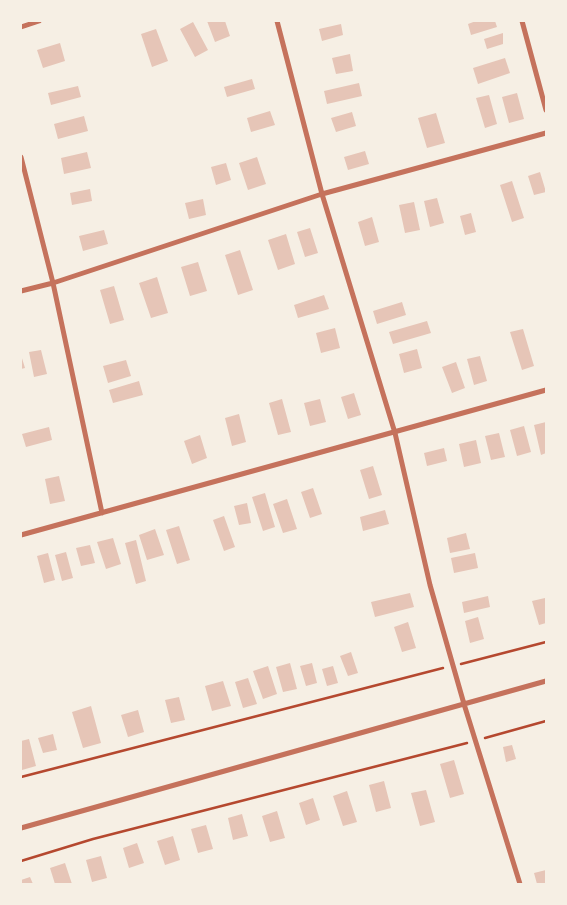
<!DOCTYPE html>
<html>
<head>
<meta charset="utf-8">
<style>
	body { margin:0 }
	#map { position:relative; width:567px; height:905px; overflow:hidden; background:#f6efe4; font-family:"Noto Sans",sans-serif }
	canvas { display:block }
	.frame { position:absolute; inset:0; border:22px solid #f6efe4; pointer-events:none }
</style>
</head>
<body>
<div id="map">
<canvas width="567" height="905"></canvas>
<div class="frame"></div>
</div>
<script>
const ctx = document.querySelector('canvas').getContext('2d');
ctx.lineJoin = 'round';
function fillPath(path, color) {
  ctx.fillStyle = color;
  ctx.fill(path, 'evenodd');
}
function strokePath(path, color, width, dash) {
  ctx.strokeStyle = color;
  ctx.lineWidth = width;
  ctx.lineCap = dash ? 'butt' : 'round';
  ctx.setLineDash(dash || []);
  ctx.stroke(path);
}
fillPath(new Path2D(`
	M207,21h18l5,15 -15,6z
	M476,21h19l2,6 -26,8 -3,-11z
	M193,22l15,28 -13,7 -15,-28z
	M341,24l2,11 -21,6 -3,-12z
	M156,29l12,32 -16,6 -11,-33z
	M503,33v11l-16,5 -3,-10z
	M60,43l5,18 -22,7 -6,-18z
	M350,54l3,17 -17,3 -4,-16z
	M505,58l5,15 -32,11 -5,-16z
	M252,79l3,10 -28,8 -3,-10z
	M359,83l3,13 -35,8 -3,-13z
	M78,86l3,11 -30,8 -3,-12z
	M517,93l7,26 -15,4 -7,-26z
	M489,95l8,29 -12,4 -9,-30z
	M270,111l5,14 -24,7 -4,-14z
	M352,112l4,14 -20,6 -5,-14z
	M436,113l9,30 -18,5 -9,-30z
	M84,116l4,15 -30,8 -4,-15z
	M365,151l4,13 -21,6 -4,-13z
	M87,152l4,16 -27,6 -3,-16z
	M257,157l9,27 -18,6 -9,-27z
	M226,163l5,17 -15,5 -5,-18z
	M540,172l6,20 -12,3 -6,-19z
	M512,181l12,37 -12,4 -12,-37z
	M90,189l2,12 -20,4 -2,-12z
	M437,198l7,25 -14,4 -6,-26z
	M203,199l3,16 -17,4 -4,-16z
	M414,202l6,28 -15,3 -6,-28z
	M471,213l5,19 -11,3 -5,-19z
	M372,217l7,25 -14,4 -7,-24z
	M310,228l8,25 -13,4 -8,-25z
	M104,230l4,14 -25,7 -4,-15z
	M286,234l9,30 -17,6 -10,-30z
	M240,250l13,40 -15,5 -13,-40z
	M198,262l9,29 -17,5 -9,-29z
	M157,277l11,36 -17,5 -12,-35z
	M114,286l10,34 -14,4 -10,-34z
	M324,295l5,14 -31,9 -4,-13z
	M402,302l4,13 -29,9 -4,-13z
	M427,321l4,12 -38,11 -4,-12z
	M335,328l5,20 -19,5 -5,-20z
	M523,329l11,37 -12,4 -12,-38z
	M417,349l5,19 -18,5 -5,-19z
	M41,350l6,24 -13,3 -5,-25z
	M21,355l4,13 -4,1z
	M480,356l7,25 -13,4 -7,-26z
	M126,360l5,16 -23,7 -5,-17z
	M456,362l9,26 -13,5 -10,-26z
	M139,381l4,14 -30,8 -4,-13z
	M354,393l7,22 -13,4 -7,-22z
	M282,399l9,33 -13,3 -9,-32z
	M320,399l6,23 -16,4 -6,-23z
	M239,414l7,28 -14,4 -7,-28z
	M546,422v31l-5,2 -7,-30z
	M524,426l7,26 -14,4 -7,-26z
	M49,427l3,13 -26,7 -4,-13z
	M499,433l6,24 -14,3 -6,-24z
	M200,435l7,23 -15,6 -8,-23z
	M476,440l5,23 -17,4 -5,-23z
	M444,448l3,13 -20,5 -3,-13z
	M373,466l9,29 -13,4 -9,-29z
	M59,476l6,25 -15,3 -5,-25z
	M313,488l9,26 -12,4 -9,-26z
	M265,493l10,34 -12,4 -11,-34z
	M287,499l10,30 -14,4 -10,-29z
	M247,503l4,20 -12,2 -5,-19z
	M385,510l4,14 -26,7 -3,-14z
	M224,516l11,31 -11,4 -11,-31z
	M179,526l11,34 -13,4 -11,-34z
	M155,529l9,26 -17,5 -8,-25z
	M466,533l4,16 -20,4 -3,-15z
	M113,538l8,26 -15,5 -9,-27z
	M136,540l10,41 -10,3 -11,-41z
	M90,545l5,18 -14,3 -5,-18z
	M66,552l7,26 -11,3 -7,-26z
	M48,553l7,27 -11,3 -7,-27z
	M475,553l3,15 -24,5 -3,-15z
	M410,593l4,14 -39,10 -4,-15z
	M488,596l2,11 -26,6 -2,-11z
	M545,598l1,25 -7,2 -7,-24z
	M478,617l6,22 -14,4 -5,-22z
	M408,622l8,26 -14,4 -8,-25z
	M351,652l7,21 -10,3 -8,-20z
	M290,663l7,26 -14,3 -7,-25z
	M312,663l5,20 -11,3 -6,-20z
	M268,666l9,28 -14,5 -10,-28z
	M333,666l5,17 -11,3 -5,-17z
	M248,678l9,26 -14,4 -8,-26z
	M223,681l8,25 -19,5 -7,-25z
	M179,697l6,23 -14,3 -6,-23z
	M91,706l10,37 -18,5 -11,-36z
	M138,710l6,22 -16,5 -7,-22z
	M53,734l4,16 -14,3 -5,-15z
	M29,739l7,27 -14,4 -1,-29z
	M512,745l4,14 -10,3 -3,-15z
	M454,760l10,34 -14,4 -10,-34z
	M384,781l7,27 -15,4 -7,-27z
	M426,790l9,32 -15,4 -9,-33z
	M347,791l10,31 -14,4 -10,-30z
	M313,798l7,22 -14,5 -7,-22z
	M277,811l8,27 -15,4 -8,-26z
	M242,814l6,22 -15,4 -5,-22z
	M206,825l7,24 -15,4 -7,-24z
	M173,836l7,24 -15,5 -8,-24z
	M137,843l7,20 -15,5 -6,-20z
	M101,856l6,22 -15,4 -6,-22z
	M65,863l7,21h-17l-5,-16z
	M546,870v14h-9l-3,-11z
	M30,877l3,7h-12v-4z`), '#e6c5b7');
strokePath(new Path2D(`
	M461,664l85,-22
	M485,738l61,-17
	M21,777l422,-109
	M21,861l72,-22 374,-96`), '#b5482f', 2.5);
strokePath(new Path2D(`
	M277,21l45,173 73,239 35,152 34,119 56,180
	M522,21l24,89
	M21,27l18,-6
	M21,157l32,126 49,230
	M21,291l32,-8 269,-89 224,-61
	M21,535l525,-145
	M21,828l525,-147`), '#c5725c', 5);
</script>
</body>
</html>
